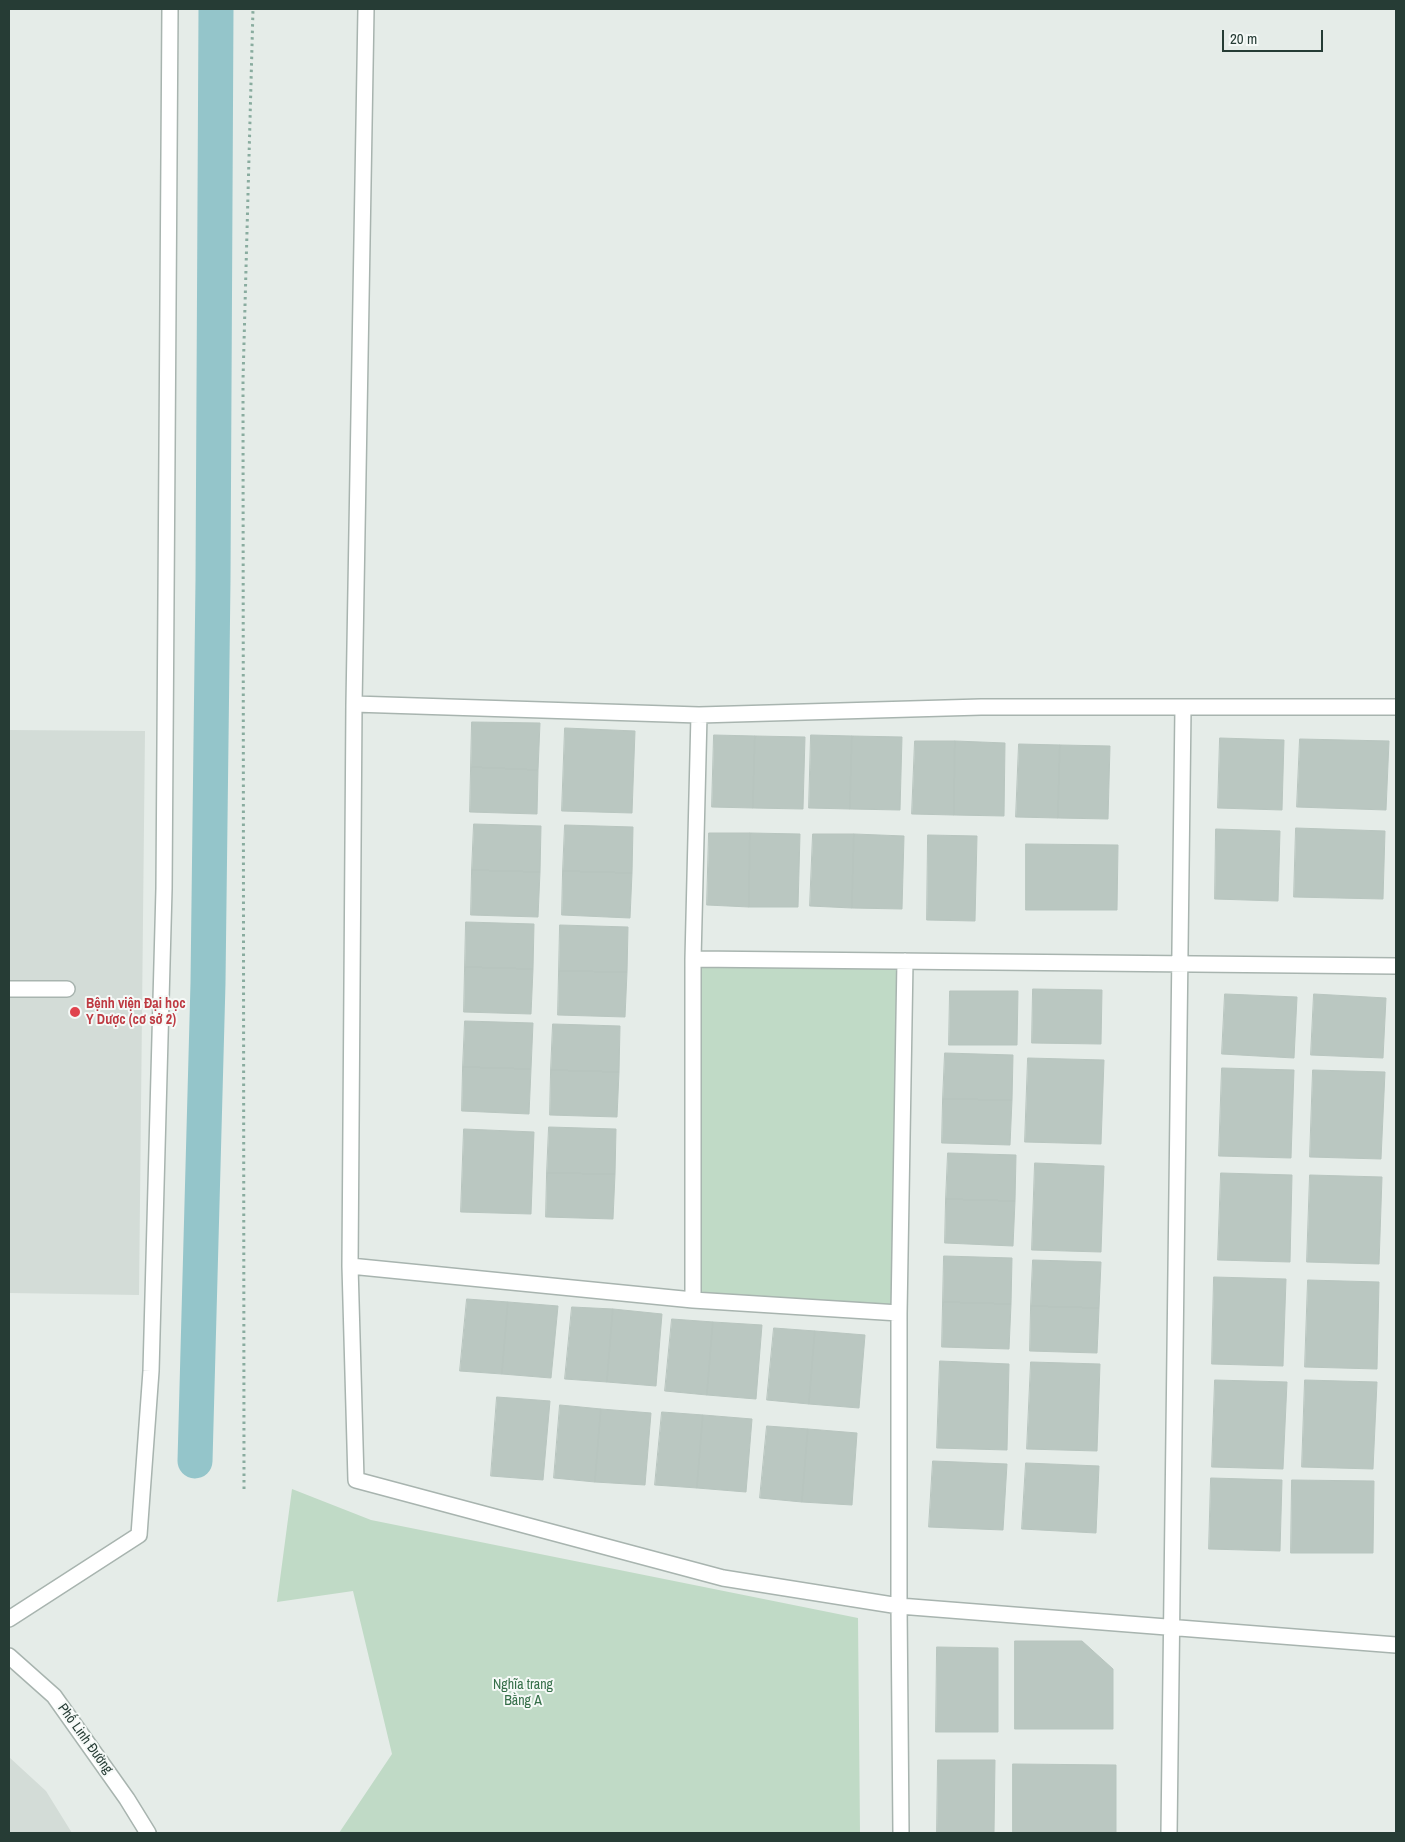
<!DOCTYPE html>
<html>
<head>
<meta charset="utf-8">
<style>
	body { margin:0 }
	#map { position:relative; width:1405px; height:1842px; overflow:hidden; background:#e5ece8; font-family:"Archivo Narrow",sans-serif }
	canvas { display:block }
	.frame { position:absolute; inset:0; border:10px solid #263c35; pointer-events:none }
	.scale { position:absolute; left:1222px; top:30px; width:101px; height:22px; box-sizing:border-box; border:2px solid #263c35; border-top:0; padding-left:6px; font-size:15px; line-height:18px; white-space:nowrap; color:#263c35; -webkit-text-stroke:4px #f5f9f7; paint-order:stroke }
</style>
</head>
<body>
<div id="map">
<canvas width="1405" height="1842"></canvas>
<div class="frame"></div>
<div class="scale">20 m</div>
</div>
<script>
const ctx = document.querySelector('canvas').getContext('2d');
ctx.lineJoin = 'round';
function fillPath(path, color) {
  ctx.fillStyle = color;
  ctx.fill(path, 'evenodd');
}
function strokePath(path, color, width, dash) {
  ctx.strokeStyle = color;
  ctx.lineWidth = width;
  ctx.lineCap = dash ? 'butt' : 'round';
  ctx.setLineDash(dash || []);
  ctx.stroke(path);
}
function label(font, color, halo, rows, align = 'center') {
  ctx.font = font + ' "Archivo Narrow",sans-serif';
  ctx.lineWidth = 4;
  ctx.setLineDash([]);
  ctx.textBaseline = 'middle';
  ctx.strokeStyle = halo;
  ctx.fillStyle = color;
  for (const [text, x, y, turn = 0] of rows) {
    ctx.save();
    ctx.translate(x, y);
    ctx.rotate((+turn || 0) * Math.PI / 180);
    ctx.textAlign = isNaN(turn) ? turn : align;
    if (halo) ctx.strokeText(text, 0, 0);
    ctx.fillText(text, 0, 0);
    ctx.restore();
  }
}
fillPath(new Path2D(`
	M9,730l136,1 -6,564 -130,-2z
	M9,1757l37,34 26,42h-63z`), '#d3dcd7');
fillPath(new Path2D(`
	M693,959l212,2 -6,352 -206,-13z
	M292,1489l79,31 487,98 2,215h-521l53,-79 -39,-163 -76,11z`), '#c0dac6');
strokePath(new Path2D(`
	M195,1461l13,-478 5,-403 3,-571`), '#94c5ca', 35);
const building = new Path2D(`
	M472,722l68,1 -2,47 -67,-3z
	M565,728l70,3 -3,82 -70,-2z
	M714,735l41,1 -2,72 -41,-1z
	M811,735l41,1 -2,73 -41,-1z
	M755,736l50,1 -2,72 -50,-1z
	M852,736l50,1 -2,73 -50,-1z
	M1220,738l64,2 -2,70 -64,-2z
	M1300,739l89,2 -3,69 -89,-3z
	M915,741h40l-1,74 -42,-1z
	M955,741l50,2 -1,73 -50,-1z
	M1019,744l41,1 -2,73 -42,-1z
	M1060,745l50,1 -2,73 -50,-1z
	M471,767l67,3 -1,44 -67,-2z
	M474,824l67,2 -1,46 -68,-2z
	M565,825l68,2 -1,46 -69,-2z
	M1296,828l89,3 -2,68 -89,-2z
	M1216,829l64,2 -2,70 -63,-2z
	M709,833h41l-1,74 -42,-2z
	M750,833l50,1 -2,73h-49z
	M813,834h41l-2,74 -42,-2z
	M854,834l50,2 -2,73 -50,-1z
	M928,835l49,1 -2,85 -48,-1z
	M1026,844l92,1 -1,65h-91z
	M472,870l68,2 -2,45 -67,-2z
	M563,871l69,2 -2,45 -68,-3z
	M466,922l68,2 -1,45 -68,-2z
	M560,925l68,2 -1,45 -68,-1z
	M465,967l68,2 -2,45 -67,-2z
	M559,971l68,1 -2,45 -67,-2z
	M1033,989l69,1 -1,54 -69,-1z
	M950,991h68l-1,54h-68z
	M1225,994l72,3 -3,61 -72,-4z
	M1314,994l72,4 -3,60 -72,-3z
	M465,1021l68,2 -2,46 -68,-2z
	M553,1024l67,2 -1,46 -68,-2z
	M945,1053l68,2 -1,45 -69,-1z
	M1028,1058l76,2 -3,84 -76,-2z
	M463,1067l68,2 -2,45 -67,-3z
	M1222,1068l72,2 -3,88 -72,-2z
	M551,1070l68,2 -2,45 -67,-2z
	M1313,1070l72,2 -4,87 -71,-2z
	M943,1099l69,1 -2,45 -68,-2z
	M549,1127l67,2 -1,45 -68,-1z
	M464,1129l70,3 -3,82 -70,-2z
	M948,1153l68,2 -1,46 -69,-2z
	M1035,1163l69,3 -3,86 -69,-2z
	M547,1173l68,1 -2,45 -67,-2z
	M1221,1173l71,2 -2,87 -72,-2z
	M1310,1175l72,2 -3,87 -72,-2z
	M946,1199l69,2 -2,45 -68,-3z
	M944,1256l68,2 -1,46 -68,-2z
	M1033,1260l68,2 -2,46 -68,-2z
	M1214,1277l72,2 -3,87 -71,-2z
	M1308,1280l71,2 -2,87 -72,-2z
	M467,1299l41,3 -6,72 -42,-3z
	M508,1302l50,4 -7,72 -49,-4z
	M943,1302l68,2 -2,45 -67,-2z
	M1031,1306l68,2 -2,45 -67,-2z
	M572,1307l41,2 -6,73 -42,-3z
	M613,1309l49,5 -6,72 -49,-4z
	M672,1319l41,3 -6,73 -42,-4z
	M713,1322l49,3 -6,74 -49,-4z
	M774,1328l41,3 -6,73 -42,-4z
	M815,1331l50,4 -6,73 -50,-4z
	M940,1361l69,3 -2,86 -70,-2z
	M1031,1362l69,2 -3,87 -70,-2z
	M1215,1380l72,2 -4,87 -71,-2z
	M1305,1380l72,2 -4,87 -71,-2z
	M497,1397l53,4 -7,79 -52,-4z
	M560,1405l41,4 -6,73 -41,-4z
	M601,1409l50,4 -6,72 -50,-3z
	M662,1412l41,3 -6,73 -42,-3z
	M703,1415l49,4 -6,73 -49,-4z
	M767,1426l41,3 -6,73 -42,-4z
	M808,1429l49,4 -5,72 -50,-3z
	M933,1461l74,3 -4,66 -74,-3z
	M1026,1463l73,3 -3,67 -74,-4z
	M1211,1478l71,2 -2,71 -71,-2z
	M1292,1480l82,1 -1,72h-82z
	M1015,1641h67l31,28v60h-98z
	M937,1647l61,1v84h-62z
	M938,1760h57l-1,73h-57z
	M1013,1764l103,1v68h-103z`);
fillPath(building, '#bac7c1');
strokePath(building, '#b8c5bf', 1);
const service = new Path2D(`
	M9,989h58
	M9,1619l130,-84 12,-164 13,-482 6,-880`);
const minor = new Path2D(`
	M366,9l-12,695 -4,562 6,214 367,98 176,28 497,39
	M354,704l345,11 282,-8h415
	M693,959l703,7
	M350,1266l343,34 206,13
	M693,1300v-341l6,-244
	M901,1833l-2,-227v-293l6,-352
	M1169,1833l14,-1125`);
const tertiary = new Path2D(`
	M9,1656l45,40 73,103 21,34`);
strokePath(service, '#a8b4af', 18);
strokePath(minor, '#a8b4af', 18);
strokePath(tertiary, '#a8b4af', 18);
strokePath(new Path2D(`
	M244,1489l-1,-1109 10,-371`), '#89ac9f', 3, [2.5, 4]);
strokePath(service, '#fff', 15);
strokePath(minor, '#fff', 15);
strokePath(tertiary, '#fff', 15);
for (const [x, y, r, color] of [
	[75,1012,6,"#e0444e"]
]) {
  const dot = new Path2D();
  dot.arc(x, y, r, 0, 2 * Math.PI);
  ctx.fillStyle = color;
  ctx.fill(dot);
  strokePath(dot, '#f5f9f7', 2);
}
label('bold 14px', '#be3a42', '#f5f9f7', [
	["Bệnh viện Đại học",86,1004],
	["Y Dược (cơ sở 2)",86,1020]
], 'left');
label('14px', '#356e48', '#f5f9f7', [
	["Nghĩa trang",523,1685],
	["Bằng A",523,1701]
]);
label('14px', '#263c35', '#f5f9f7', [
	["Phố Linh Đường",85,1739,54]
]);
</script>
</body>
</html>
